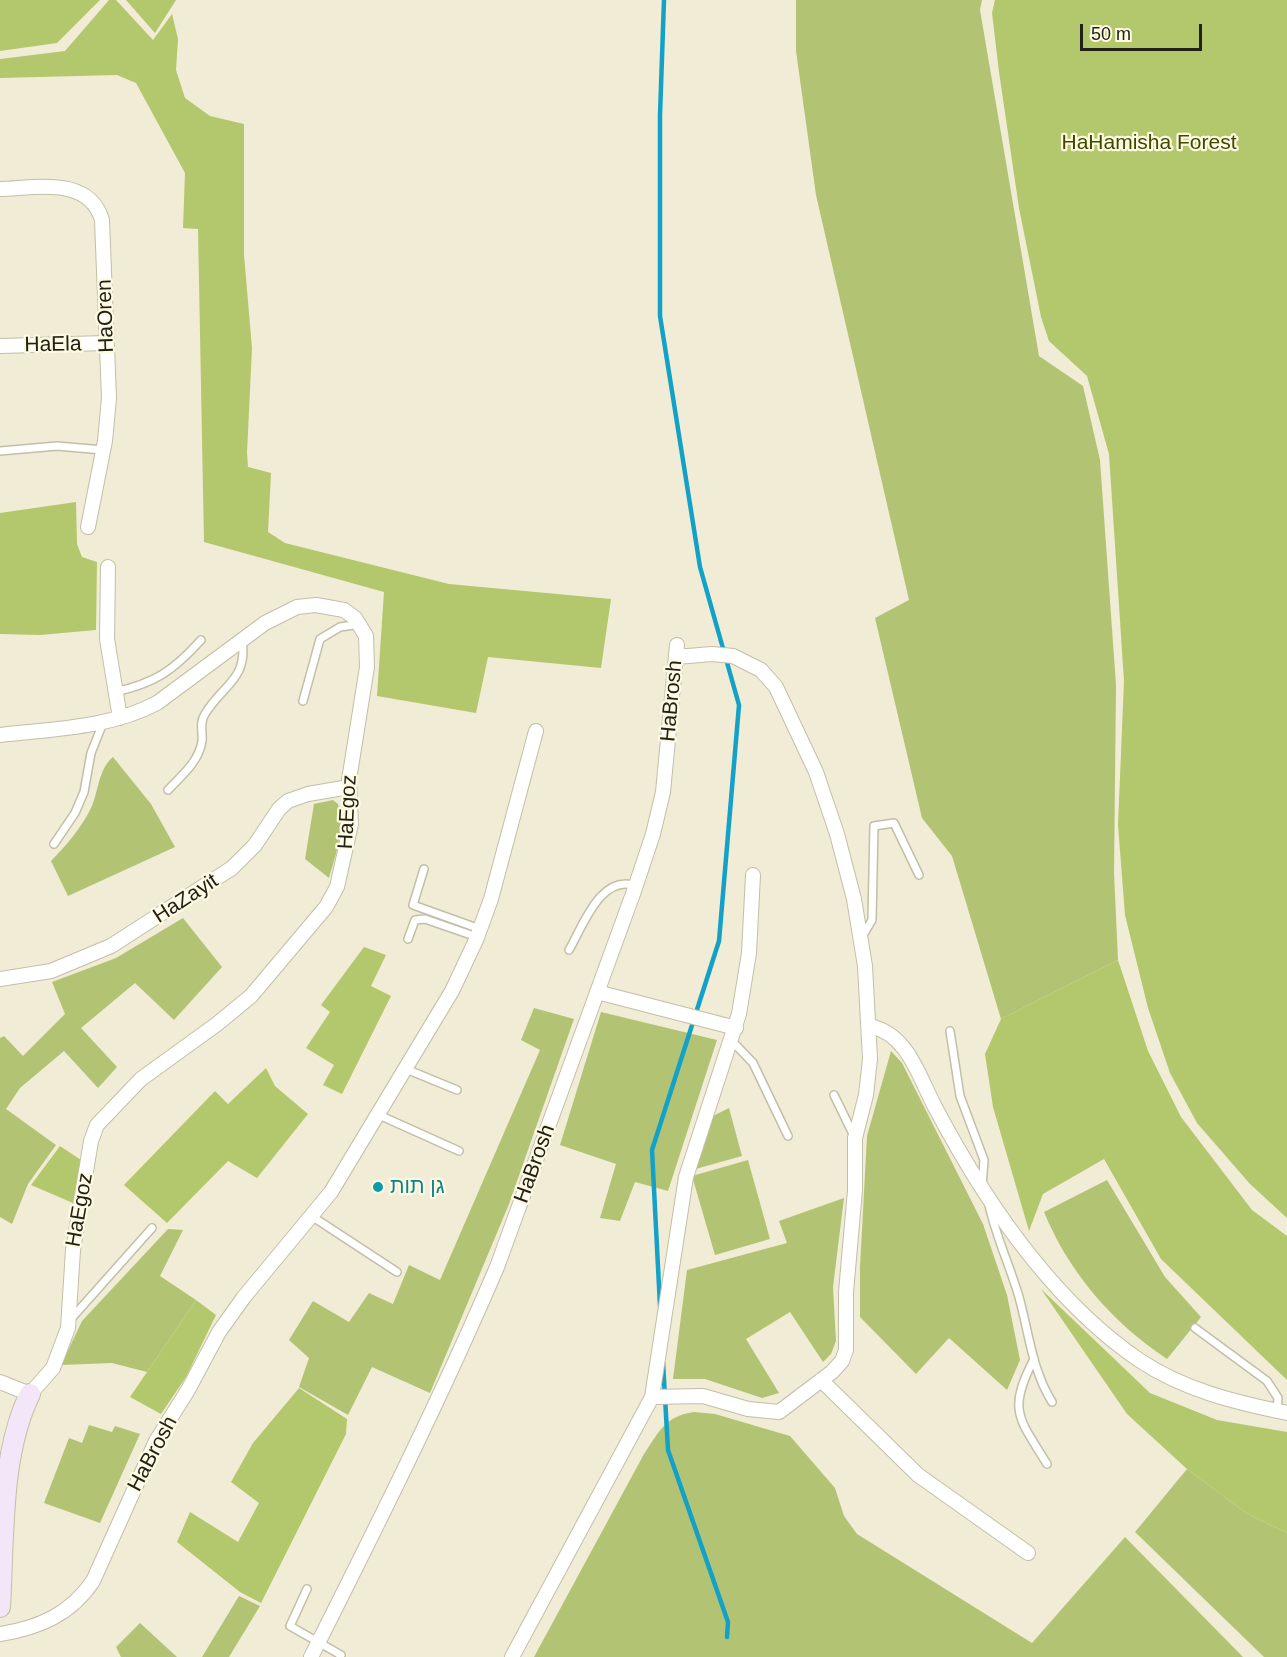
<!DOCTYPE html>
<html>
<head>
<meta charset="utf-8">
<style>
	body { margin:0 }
	#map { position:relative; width:1287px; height:1657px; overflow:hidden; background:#f0ecd5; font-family:Arial,sans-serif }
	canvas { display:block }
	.scale { position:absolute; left:1080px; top:24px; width:122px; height:27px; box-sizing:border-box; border:3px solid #222118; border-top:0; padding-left:8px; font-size:18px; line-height:21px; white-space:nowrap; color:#222118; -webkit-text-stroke:4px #fefae2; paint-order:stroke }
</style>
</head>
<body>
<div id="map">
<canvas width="1287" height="1657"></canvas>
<div class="scale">50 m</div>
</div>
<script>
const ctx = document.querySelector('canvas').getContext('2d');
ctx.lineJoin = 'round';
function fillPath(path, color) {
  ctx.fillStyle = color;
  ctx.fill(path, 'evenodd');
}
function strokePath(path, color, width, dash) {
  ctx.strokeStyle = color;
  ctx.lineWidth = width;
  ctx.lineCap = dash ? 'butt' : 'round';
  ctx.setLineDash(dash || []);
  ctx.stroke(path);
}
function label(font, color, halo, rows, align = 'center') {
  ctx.font = font + ' Arial,"Noto Sans Hebrew",sans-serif';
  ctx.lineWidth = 4.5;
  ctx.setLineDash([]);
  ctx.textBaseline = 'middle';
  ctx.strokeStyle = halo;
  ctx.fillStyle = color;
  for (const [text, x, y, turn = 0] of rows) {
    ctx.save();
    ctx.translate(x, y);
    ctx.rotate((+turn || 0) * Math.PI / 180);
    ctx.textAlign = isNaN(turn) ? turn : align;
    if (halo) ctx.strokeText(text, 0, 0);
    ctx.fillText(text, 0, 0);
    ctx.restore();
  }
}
fillPath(new Path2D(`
	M796,0h186l-2,10 59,346 44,30 17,74 16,225 -2,188 4,87 -117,59 -49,-163 -30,-38 -47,-200 34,-18 -93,-405 -20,-144z
	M113,757l38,47 24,43 -107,49 -17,-35c15,-15 28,-31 38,-49 10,-17 8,-42 24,-55z
	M333,800l5,4c7,25 -2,50 -9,74l-24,-19 9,-55z
	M183,918l39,49 -48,53 -39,-37 -54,45 36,39 -19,21 -34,-37 -44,37 -14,21 50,36 -28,39 -16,40 -12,-7v-179l4,-2 19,20 42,-42 -13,-32 64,-24z
	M534,1008l40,11 -65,185 -79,189 -58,-26 -24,48 -49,-28 10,-29 -20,-18 24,-39 36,21 20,-29 24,11 16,-39 31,15 100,-230 -19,-10z
	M601,1012l116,28 -49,151 -33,-9 -15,39 -20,-3 16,-54 -56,-19z
	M891,1051l11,12 81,161 24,71 13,65 -13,30 -58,-52 -33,36 -56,-57v-50l7,-131z
	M729,1108l13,48 -50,14 21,-54z
	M748,1160l22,79 -55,16 -23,-79z
	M1107,1180l58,97 36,40 -34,42c-54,-36 -98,-86 -123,-147z
	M844,1198l-11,89 3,54 -5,13 -8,8 -33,-50 -44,27 33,54 -17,5 -57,-19h-32l14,-109 100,-27 -8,-22z
	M168,1229l15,1 -23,46 36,24 -49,72 -35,-9 -51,2 21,-44z
	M694,1412l21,2 75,22 45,52 9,28 13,18 175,109 93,-106 118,120h-709l110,-203c15,-22 21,-38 50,-42z
	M89,1425l23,7 3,-6 25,8 -40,89 -56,-20 25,-65 13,5z
	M1187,1469l59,44 41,20v124h-23l-129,-125z
	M239,1596l21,10 -31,51h-27z
	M140,1623l37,34h-56l-5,-10z`), '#b2c474');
fillPath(new Path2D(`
	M0,0h100l-43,43 -57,8z
	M109,0h7l37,40 19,-26 6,25 -2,31 9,28 25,18 34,8v131l8,93 -5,105 1,14 23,6 -3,59 17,11 164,41 162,15 -10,69 -113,-11 -12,56 -99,-17 7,-104 -180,-50 -6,-313 -15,-1 2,-55 -49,-90 -19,-8 -117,3v-19l65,-8z
	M126,0h50l-21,33z
	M995,0h292v1218l-37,-34 -53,-61 -27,-50 -22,-65 -23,-93 -7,-90 6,-144 -15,-227 -22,-78 -38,-35 -8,-24 -22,-109 -20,-136 -7,-59z
	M76,502l1,42 5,13 15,5 -1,68 -56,5 -40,-1v-121z
	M364,947l22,8 -15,31 20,10 -49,98 -19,-9 11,-20 -28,-17 24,-36 -9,-7z
	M1118,960l30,91 33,66 71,93 35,26v144l-126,-121 -57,-100 -61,35 -14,37 -36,-124 -8,-53 16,-35z
	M266,1068l9,18 33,28 -51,64 -29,-17 -61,62 -43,-38 91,-94 13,13z
	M60,1146l21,14 -8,43 -42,-18z
	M1041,1289l109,104 67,27 70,12v101l-41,-20 -59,-44 -60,-55z
	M196,1300l20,15 -30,62 -25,37 -31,-17z
	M299,1388l48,31 -1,15 -85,169 -21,-11 -63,-50 13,-30 48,30 21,-39 -28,-21 22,-39z`), '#b3c76c');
strokePath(new Path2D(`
	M660,1306l-8,-156 67,-209 20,-236 -39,-138 -40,-251v-201l4,-115
	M663,1362l5,88 60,172 -1,15`), '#14a1c7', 4.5);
const lane = new Path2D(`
	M0,451l57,-5 46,4
	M115,692c40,-9 58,-21 86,-52
	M303,701l17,-62 20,-12 20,-3
	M168,790c13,-14 31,-28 34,-49 1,-9 -3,-18 3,-27 18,-30 43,-34 37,-74
	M54,844l21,-31 9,-21 7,-39 12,-30
	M424,869l-11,36 67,24
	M862,937l10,-17 2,-94 20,-3 25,52
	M408,939l7,-19 10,-1 52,18
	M569,950c14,-24 32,-77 67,-64
	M950,1031l10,65 24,64 -2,26
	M732,1041l21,22 35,73
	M406,1069l51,21
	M834,1095l20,41
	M379,1115l80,36
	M989,1205c7,32 21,61 30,92 10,36 13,73 33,105
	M313,1217l84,55
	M70,1320l82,-92
	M1195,1328l72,53 11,17 -1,13
	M1034,1359c-27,52 -15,59 13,105
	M307,1589l-17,37 51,29 -1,2`);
const street = new Path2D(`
	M0,189c36,-1 89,-13 102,31l7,178 -4,43 -17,86
	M0,346l106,-3
	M108,567l-1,72 13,79
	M0,735c52,-6 110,-7 157,-32l108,-80 32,-16 19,-2 28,5 11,8 11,18 1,31 -18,113 2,44 -14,63 -11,20 -75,89 -34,28 -76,55 -44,46 -6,16 -18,109 -5,78 -15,40 -23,26 -30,-12
	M0,979l51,-8 60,-25 121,-78 23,-23 24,-36 9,-8 20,-7 41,-7
	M597,992l139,36
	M870,1026c38,8 49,51 65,81 49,93 115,192 204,253 45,30 95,42 148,53
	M821,1380l97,95 110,78
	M652,1397l51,-1 45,13 31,3 53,-40 10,-11 4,-11v-58l9,-102v-52l11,-43 4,-36 -5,-93 -11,-67 -17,-65 -21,-62 -40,-85 -15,-17 -28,-14 -21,-2 -36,3
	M0,1634c39,-6 71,-20 93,-53l63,-140 32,-51 31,-58 25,-35 87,-105 121,-201 24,-51 15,-41 45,-168
	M311,1657c65,-129 129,-257 186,-390l137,-376 19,-57 10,-42 14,-147
	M512,1657l140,-260 34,-220 53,-163 10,-61 4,-78`);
const secondary = new Path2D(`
	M0,1607c4,-67 0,-153 30,-213`);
strokePath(lane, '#c2bfa8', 10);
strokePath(street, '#c2bfa8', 16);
strokePath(secondary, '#c2bfa8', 22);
strokePath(lane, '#fff', 7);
strokePath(street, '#fff', 14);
strokePath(secondary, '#f3e6f8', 20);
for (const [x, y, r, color] of [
	[378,1187,6,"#0f9aa8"]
]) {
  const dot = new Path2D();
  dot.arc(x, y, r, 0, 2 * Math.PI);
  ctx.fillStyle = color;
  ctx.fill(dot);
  strokePath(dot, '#fefae2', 2);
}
label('21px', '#3d4900', '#fefae2', [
	["HaHamisha Forest",1149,143]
]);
label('21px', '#222118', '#fefae2', [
	["HaOren",106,316,-92],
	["HaEla",53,345,-1],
	["HaBrosh",672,701,-85],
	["HaEgoz",348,812,-87],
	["HaZayit",186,899,-33],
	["HaBrosh",535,1164,-70],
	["HaEgoz",80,1210,-80],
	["HaBrosh",153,1454,-62]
]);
label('21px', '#0d838f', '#fefae2', [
	["גן תות",390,1187]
], 'left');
</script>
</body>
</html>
